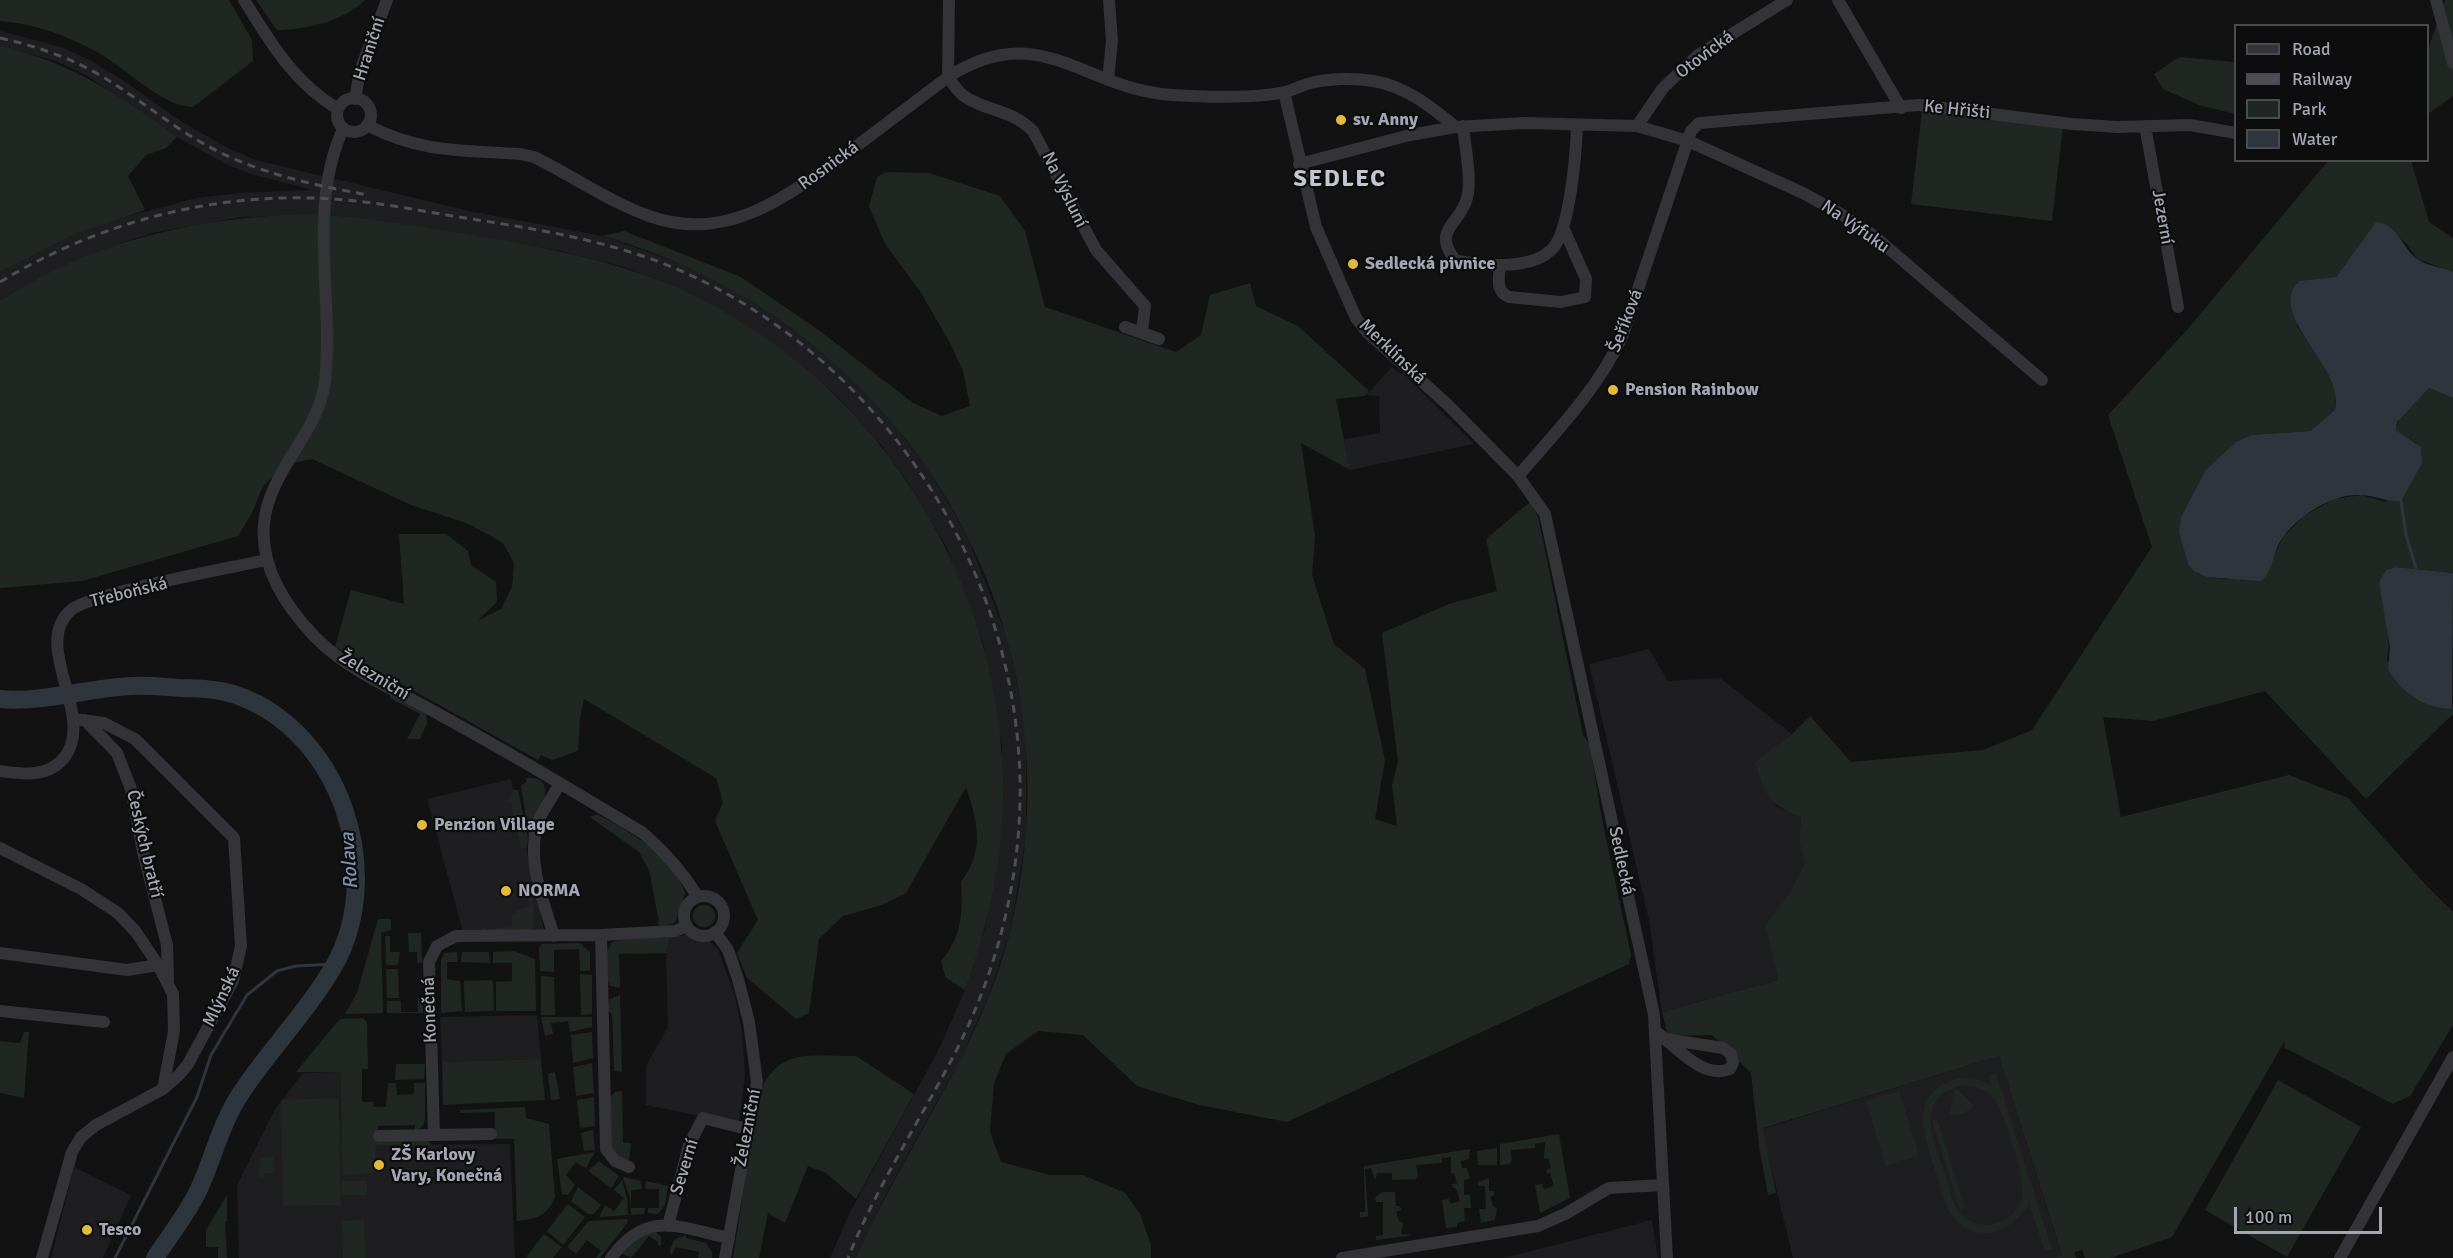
<!DOCTYPE html>
<html>
<head>
<meta charset="utf-8">
<style>
	body { margin:0 }
	#map { position:relative; width:2453px; height:1258px; overflow:hidden; background:#121213; font-family:Signika,sans-serif }
	canvas { display:block }
	.legend { position:absolute; left:2234px; top:24px; width:195px; height:138px; box-sizing:border-box; background:#0d0d0e; border:2px solid #494b50; margin:0; padding:8px 10px; list-style:none; font-size:18px; color:#a4a7b3 }
	.legend li { display:flex; align-items:center; gap:12px; height:30px }
	.legend b { width:30px; border:2px solid #494b50 }
	.scale { position:absolute; left:2234px; top:1207px; width:148px; height:27px; box-sizing:border-box; border:3px solid #a4a7b3; border-top:0; padding-left:8px; font-size:18px; line-height:21px; white-space:nowrap; color:#a4a7b3; -webkit-text-stroke:4px #0d0d0e; paint-order:stroke }
</style>
</head>
<body>
<div id="map">
<canvas width="2453" height="1258"></canvas>
<ul class="legend">
<li><b style="height:8px;background:#333338"></b>Road</li>
<li><b style="height:8px;background:#4e4f55"></b>Railway</li>
<li><b style="height:16px;background:#202722"></b>Park</li>
<li><b style="height:16px;background:#2e353d"></b>Water</li>
</ul>
<div class="scale">100 m</div>
</div>
<script>
const ctx = document.querySelector('canvas').getContext('2d');
ctx.lineJoin = 'round';
function fillPath(path, color) {
  ctx.fillStyle = color;
  ctx.fill(path, 'evenodd');
}
function strokePath(path, color, width, dash) {
  ctx.strokeStyle = color;
  ctx.lineWidth = width;
  ctx.lineCap = dash ? 'butt' : 'round';
  ctx.setLineDash(dash || []);
  ctx.stroke(path);
}
function label(font, color, halo, rows, align = 'center') {
  ctx.font = font + ' Signika,sans-serif';
  ctx.lineWidth = 4.5;
  ctx.setLineDash([]);
  ctx.textBaseline = 'middle';
  ctx.strokeStyle = halo;
  ctx.fillStyle = color;
  for (const [text, x, y, turn = 0] of rows) {
    ctx.save();
    ctx.translate(x, y);
    ctx.rotate((+turn || 0) * Math.PI / 180);
    ctx.textAlign = isNaN(turn) ? turn : align;
    if (halo) ctx.strokeText(text, 0, 0);
    ctx.fillText(text, 0, 0);
    ctx.restore();
  }
}
fillPath(new Path2D(`
	M0,31l62,16 31,15 31,19 61,43 45,25 26,11 213,51 134,25 92,33 58,31 80,59 49,49 48,64 37,63 40,102 15,71 4,35v94l-15,92 -23,69 -28,62 -76,138 -28,60h-26l20,-46 89,-163 26,-59 21,-65 15,-90 1,-90 -19,-102 -37,-97 -36,-61 -29,-40 -43,-48 -48,-41 -50,-35 -85,-42 -31,-12 -64,-16 -178,-30 -51,-6 -89,2 -90,16 -30,10 -87,37 -35,21v-29l78,-39 36,-13 82,-22 44,-5 72,-3 -61,-16 -27,-11 -47,-26 -91,-62 -30,-14 -56,-15z
	M1392,367l9,7 1,-2 72,72 -124,26 -6,-31 36,-6 -1,-37 -13,-1z
	M1649,649l19,32 52,-3 72,56 -36,29 20,43 25,12 -2,23 7,22 -17,31 -23,32 12,54 -116,32 -13,-92 -60,-256z
	M511,779l33,151 -81,2 -36,-133z
	M687,935l23,7 8,7 17,47 7,36 3,42 -6,50 -93,-19v-39l22,-39 -2,-74 4,-16z
	M537,1015l4,44 -99,3 -2,-45z
	M1999,1056l63,200 -8,2h-261l-31,-129z
	M340,1072l1,53 34,20 135,-1 5,114h-276l-2,-73 38,-76 28,-36z
	M74,1167l57,28 -28,63h-52z
	M1652,1220l6,38h-155z`), '#1e1e20');
fillPath(new Path2D(`
	M0,0h229l23,40 1,21 -60,46c-31,0 -68,-40 -96,-55 -31,-17 -61,-28 -97,-31z
	M256,0h109c-21,21 -59,30 -88,30z
	M2445,0h8v96l-25,18v-64z
	M0,46c73,17 117,48 177,91l-11,11 -20,7 -18,21 17,34 -67,23 -78,39z
	M2179,57l56,5v52l-36,-9 -36,-16 -9,-15z
	M1922,111l141,16 -11,94 -141,-17z
	M2328,161h83l18,61 24,16v34l-36,-13 -10,-15 -26,-22 -7,3 -38,52 -39,5v44l26,38 13,29 -1,17 -25,21 -58,4 -47,36 -24,46 26,60 21,2 46,-22 9,-20 21,-21 30,-17 28,-4 23,7 37,-48 -6,-11 -20,-13 3,-12 30,-30 24,10v175l-58,-6 -9,3 -7,12c6,25 13,52 8,78l66,48v6l-87,85 -101,-108 -112,30 -50,-4 18,100 168,-42 59,23 76,85 29,29v113l-43,71 -17,8 -108,-56 -1,-6 -112,195 -61,21h-26l-3,-8 -8,2 2,6h-22l8,-3 -63,-199 -236,72 13,65 -8,2 -9,-49 -8,-73 -39,-38 -44,1 -6,-24 116,-32 -13,-54 24,-32 16,-31 -6,-22 2,-23c-32,-15 -36,-22 -46,-56l37,-28 18,-18 41,46 132,-12 49,-20 120,-183 -44,-132 79,-85z
	M886,172l43,1 71,23 25,35 20,76 131,45 25,-17 9,-40 40,-12 6,23 42,20 71,65 -4,5 -29,3 14,71 -49,-27 14,93 -3,39 22,69 31,25 20,91 -10,59 22,7 -5,-41 6,-23 -16,-129 67,-29 48,-13 -11,-52 44,-37 8,15 45,218 7,10 12,75 29,135 -2,9 -342,158 -88,-17 -62,-19 -54,-51 -45,-4 -32,23 -12,29 -4,49 11,30 49,13h33l42,18 15,21 11,31v13h-295c49,-111 126,-211 155,-330 75,-306 -109,-606 -408,-692l21,-5 117,46 79,54 93,72 29,13 28,-10 -7,-35 -13,-28 -30,-52 -35,-47 -16,-38 8,-29z
	M315,214c51,3 101,12 151,20 74,13 147,25 216,56 189,86 315,280 321,486 2,74 -13,145 -38,214l-19,-12 -5,-17c21,-24 22,-49 20,-79 24,-31 17,-60 5,-95l-60,106 -24,12 -39,11 -24,23 -10,74 -13,6 -49,-41 -10,-25 21,-33 -43,-99 8,-19 -7,-24 -132,-79 -4,19 -2,33 -26,9 -11,-5 -3,5 -203,-113 16,-57 53,14 -5,-70h47l22,17 3,14 25,17 1,20 -20,19 24,-12 11,-22 2,-24 -11,-20 -34,-19 -58,-19 -99,-46 -28,6 -21,21 -11,27 -14,23 -156,45 -82,7v-287c95,-62 203,-85 315,-87z
	M391,694l35,20 1,9 -7,16h-13l13,-25 -30,-16z
	M525,778c39,-5 11,44 4,60l-8,-52 6,-5z
	M513,790h5l10,48 -1,10 -6,1 -10,-46 -8,-2 6,-1z
	M597,814c33,18 76,41 88,79l-10,30 -15,4 -3,-5h2l-10,-52 -10,-18 -49,-35z
	M533,896l1,35 -56,1 7,-4 3,2 24,-4v-12l4,-1 -1,-3 15,-3 -2,-9z
	M693 916a11 11 0 1 1 22 0a11 11 0 1 1-22 0Z
	M378,919h13v11l-10,3 2,80 -38,1 12,-21z
	M408,933h13l1,30h-5v-11h-8z
	M385,936h5v16h10l-2,13h-12z
	M670,937l-4,16 -47,1 1,34 -10,-2c-6,-12 -6,-33 2,-44l11,-3z
	M580,943l10,9v19h-10l-1,-22 -25,1v22l-14,-1 -1,-23 3,-4z
	M514,951l21,8 1,52h-40v-29l16,-1v-18h-19v-11z
	M457,952l1,10h-11v17l13,2 2,30 -21,2v-53l3,-7z
	M462,952h27l1,11 -29,-1z
	M386,969h12l1,29h-12z
	M580,974l12,1v39l-11,1z
	M541,976l13,1 1,38h-14z
	M490,980l3,2 1,29 -29,1 -1,-31z
	M620,995l2,77 -8,-1 -2,-57 -5,-4 3,-11z
	M418,998h5v15h-36v-12h14v11h17z
	M541,1017h51v10l-22,5 -2,-11 -17,2 2,11 -8,2z
	M363,1018l4,4 1,47h-6v33h11l1,5h12l2,-24h8l1,12 17,-1v-11h11v37l-3,7 -7,3v-5l-37,1v16l50,-1 4,4h-57l1,28 -33,2 -3,-103h-44l42,-51 3,-2z
	M24,1032h5l-5,66 -24,-5v-52l20,2z
	M592,1032l1,26 -20,5 -2,-28z
	M856,1056l58,38 -58,105 -30,-26 -18,-7 -23,57 -17,-10 -9,45h-26l25,-162c21,-51 51,-39 98,-40z
	M541,1059l4,41 -102,5 -1,-43z
	M592,1063l2,30 -18,3 -3,-29z
	M396,1064h29l-1,15 -29,1z
	M555,1072l5,27 -9,1 -3,-26z
	M1996,1073l56,176 -7,2 -16,-48c-16,30 -54,44 -78,11 -9,-13 -12,-32 -17,-48 -9,-29 -24,-68 14,-84 15,-7 30,-4 44,4l-3,-10zM1961,1086c13,-1 25,3 33,13 11,14 33,84 28,100 -8,25 -41,35 -60,16 -10,-10 -13,-28 -17,-42 -11,-32 -32,-76 16,-87z
	M2278,1080l83,47 -74,130 -82,-47z
	M1957,1089l17,17 -11,8h-13l4,-24z
	M622,1091l1,52h8l-2,18 -18,-8 -3,-54 7,-7z
	M1899,1091l20,65 -33,10 -20,-65z
	M594,1097l1,29 -15,2 -3,-28z
	M338,1098l3,107 -58,1 -2,-106z
	M525,1107l1,11 23,6 6,73c-8,19 -18,22 -38,24l-3,-82h-19v-27l-35,1v-3z
	M1937,1119l28,89 -5,2 -28,-89z
	M593,1130l2,20 -11,1 -3,-18z
	M1559,1134l11,64 -30,15 -5,-28 7,-1 2,5 10,-3 -4,-13h-3l-1,-3 5,-2 -3,-10 -4,1 1,-17 -10,2v4l-25,2 2,10 -2,4 -10,1v-21z
	M1497,1148v17h-19l-1,-14z
	M1470,1149l-1,10 -8,2 1,7h5l3,11 -6,1v15h6l1,13h-7l1,13 -8,2v4l-11,1 -4,-28 7,-1 1,5 10,-3 -4,-13h-3l-1,-4 5,-1 -3,-10h-3v-16l-9,1v5l-26,2 2,10 -2,4 -24,1v-7h-15l-2,7 -4,-12 -6,1 3,45 -1,3h-7v-5h5l-1,-46z
	M595,1152l-9,16 -10,-6 -10,13 9,10 -7,10 -6,-1 -5,-35z
	M273,1157l1,16h-8l-4,5 -4,-3 3,-16z
	M599,1161l20,15 -8,12 -23,-17z
	M625,1177l16,4 1,8 -11,1v18h14l-1,6 -13,1 -1,-17 -7,-20z
	M1489,1178v13h5v4l-4,2 3,9 4,2 -2,12 -14,3 -2,-14h7l-1,-23h-7v-4z
	M622,1180l5,18 1,17 -29,2 6,-12 9,6 10,-13 -10,-8z
	M342,1181h25v14h-25z
	M646,1181l22,5 -3,19 -7,9 -10,-1v-5h11v-19h-14z
	M578,1187l23,18 -7,9h-6l-17,-13z
	M1382,1192h13l1,14h4l1,4 -5,2 3,9 4,2 -2,11 12,1 -37,5v-4l7,-1v-33h-7l-1,-4z
	M227,1195v26h-2l2,37h-9v-11h-12v-17z
	M568,1204l17,13 -22,28 -16,-14z
	M627,1219l1,3 -28,36h-4l5,-7 -14,-11 -11,14 -9,-7 22,-26z
	M364,1220l1,38h-22l-1,-37z
	M656,1232l5,5v8l-3,1v-4l-9,-6 -18,22 -10,-5 20,-17z
	M544,1234l18,13 -9,11h-25l-2,-1z
	M686,1235v3l20,5 6,9v6h-14l1,-6 -23,-5 -5,9 -1,-6 4,-10z`), '#202722');
fillPath(new Path2D(`
	M2376,222c20,0 28,28 41,37 9,7 26,8 36,13v126l-24,-10 -32,34 -1,8 25,17 1,16 -21,38c-15,1 -27,-6 -41,-6 -28,-2 -64,22 -79,45 -8,13 -8,31 -20,41l-54,-4 -13,-6 -6,-7 -9,-32 2,-15 24,-46 31,-29 16,-7 58,-4 25,-21c11,-43 -70,-94 -36,-129l37,-4z
	M2395,567l58,6 -1,136c-26,0 -51,-16 -64,-40l2,-22 -11,-65 7,-12z`), '#2e353d');
strokePath(new Path2D(`
	M2401,501l5,34 10,33
	M115,1258l82,-161 14,-42 36,-60 30,-24 19,-5 39,-2`), '#2e353d', 3);
strokePath(new Path2D(`
	M0,699c44,4 87,-11 131,-13 16,-1 33,1 50,2 19,0 40,1 58,8 101,37 147,175 96,268 -26,46 -65,85 -94,129 -19,28 -28,65 -42,96 -11,24 -29,46 -44,69`), '#2e353d', 18);
strokePath(new Path2D(`
	M244,0c26,42 50,83 94,109
	M949,0l-1,77c5,7 9,14 16,19 22,16 46,12 69,35l63,119 49,56 -3,26
	M1838,0l63,108
	M2436,0l17,63
	M1108,80l4,-39 -3,-41
	M1284,92l32,135 40,91 11,14 81,73 70,71 27,38 109,501 13,243
	M337 115a17 17 0 1 1 34 0a17 17 0 1 1-34 0Z
	M355,99l5,-28 27,-71
	M367,125c53,28 96,25 153,29l14,3c39,19 77,46 118,60 76,26 135,-21 194,-63 34,-26 68,-51 102,-77 93,-60 136,13 224,18 33,2 81,4 113,-3 9,-2 17,-7 26,-9 19,-5 44,-5 63,-2 33,6 57,26 82,46l68,-4 113,3 51,15 115,52 38,21 32,21 169,145
	M1463,126c2,20 9,54 4,72 -6,26 -36,31 -12,62 26,6 78,11 98,-12 17,-19 23,-95 24,-122
	M1637,126l26,-38 35,-33 89,-55
	M2145,126l33,181
	M343,129c-36,79 -9,168 -18,252 -6,53 -56,88 -61,143 -4,44 23,84 52,114 35,35 84,54 126,78 68,37 135,77 201,117 22,19 39,38 55,64
	M1299,164l111,-29 46,-8
	M1500,265c-1,13 -5,26 9,32l52,5 24,-5 1,-18 -23,-52
	M1125,327l34,12
	M1518,476c38,-44 79,-86 104,-139l69,-206 8,-8 220,-18 153,19 45,3 73,-2 46,8
	M85,720l32,33 14,36 12,63 24,93 1,35
	M0,771c23,3 47,7 64,-13 33,-42 -34,-112 7,-148 20,-17 160,-42 195,-50
	M0,848l81,41 37,24 18,19 22,33 15,29 1,37 -11,58
	M684 916a20 20 0 1 1 40 0a20 20 0 1 1-40 0Z
	M715,932l13,18 10,29 11,43 8,60 -32,176
	M601,935l5,214 9,12 14,6
	M554,936c-11,-36 -29,-78 -15,-116 5,-12 15,-25 21,-37
	M0,953l127,17 31,-5
	M0,1011l104,11
	M1655,1031c21,15 47,49 75,38l3,-6 -2,-9 -8,-6 -58,-9
	M434,1135l-5,-173 8,-16 19,-10 145,-1 74,-4 12,-5
	M379,1136l112,-2
	M668,1226l21,-81 14,-27 44,11
	M42,1258l30,-106 9,-15 15,-12 67,-36 16,-14 9,-11 45,-83 8,-35 -7,-108 -99,-99 -31,-16 -31,-4
	M611,1258c36,-49 67,-31 118,-20
	M1342,1258l196,-32 27,-12 44,-26 54,-3
	M2340,1258l113,-201`), '#333338', 12);
strokePath(new Path2D(`
	M0,38c32,7 62,17 91,32 40,22 75,53 115,75 50,28 107,40 162,50
	M0,282c94,-57 203,-87 312,-84 47,1 94,10 140,18 71,11 142,21 210,47 208,82 353,293 358,517 2,97 -23,193 -68,279 -35,66 -76,129 -104,199`), '#4e4f55', 3, [8, 6]);
for (const [x, y, r, color] of [
	[1341,120,6,"#e1bb3c"],
	[1353,264,6,"#e1bb3c"],
	[1613,390,6,"#e1bb3c"],
	[422,825,6,"#e1bb3c"],
	[506,891,6,"#e1bb3c"],
	[379,1165,6,"#e1bb3c"],
	[87,1230,6,"#e1bb3c"]
]) {
  const dot = new Path2D();
  dot.arc(x, y, r, 0, 2 * Math.PI);
  ctx.fillStyle = color;
  ctx.fill(dot);
  strokePath(dot, '#0d0d0e', 2);
}
label('18px', '#a4a7b3', '#0d0d0e', [
	["Hraniční",370,49,-72],
	["Otovická",1705,55,-37],
	["Ke Hřišti",1957,110,6],
	["Rosnická",829,166,-36],
	["Na Výsluní",1064,190,64],
	["Jezerní",2162,217,80],
	["Na Výfuku",1855,227,35],
	["Šeříková",1626,321,-69],
	["Merklínská",1392,352,44],
	["Třeboňská",129,593,-14],
	["Železniční",374,676,31],
	["Českých bratří",144,844,77],
	["Sedlecká",1621,861,78],
	["Mlýnská",222,997,-65],
	["Konečná",430,1010,-92],
	["Železniční",748,1128,-79],
	["Severní",685,1167,-73]
]);
label('bold 18px', '#a4a7b3', '#0d0d0e', [
	["sv. Anny",1353,120],
	["Sedlecká pivnice",1365,264],
	["Pension Rainbow",1625,390],
	["Penzion Village",434,825],
	["NORMA",518,891],
	["ZŠ Karlovy",391,1155],
	["Vary, Konečná",391,1176],
	["Tesco",99,1230]
], 'left');
label('italic 20px', '#7e91ab', '#0d0d0e', [
	["Rolava",350,861,-94]
]);
ctx.letterSpacing = '1.5px';
label('bold 24px', '#c5c7cf', '#0d0d0e', [
	["SEDLEC",1340,180]
]);
ctx.letterSpacing = '0px';
</script>
</body>
</html>
